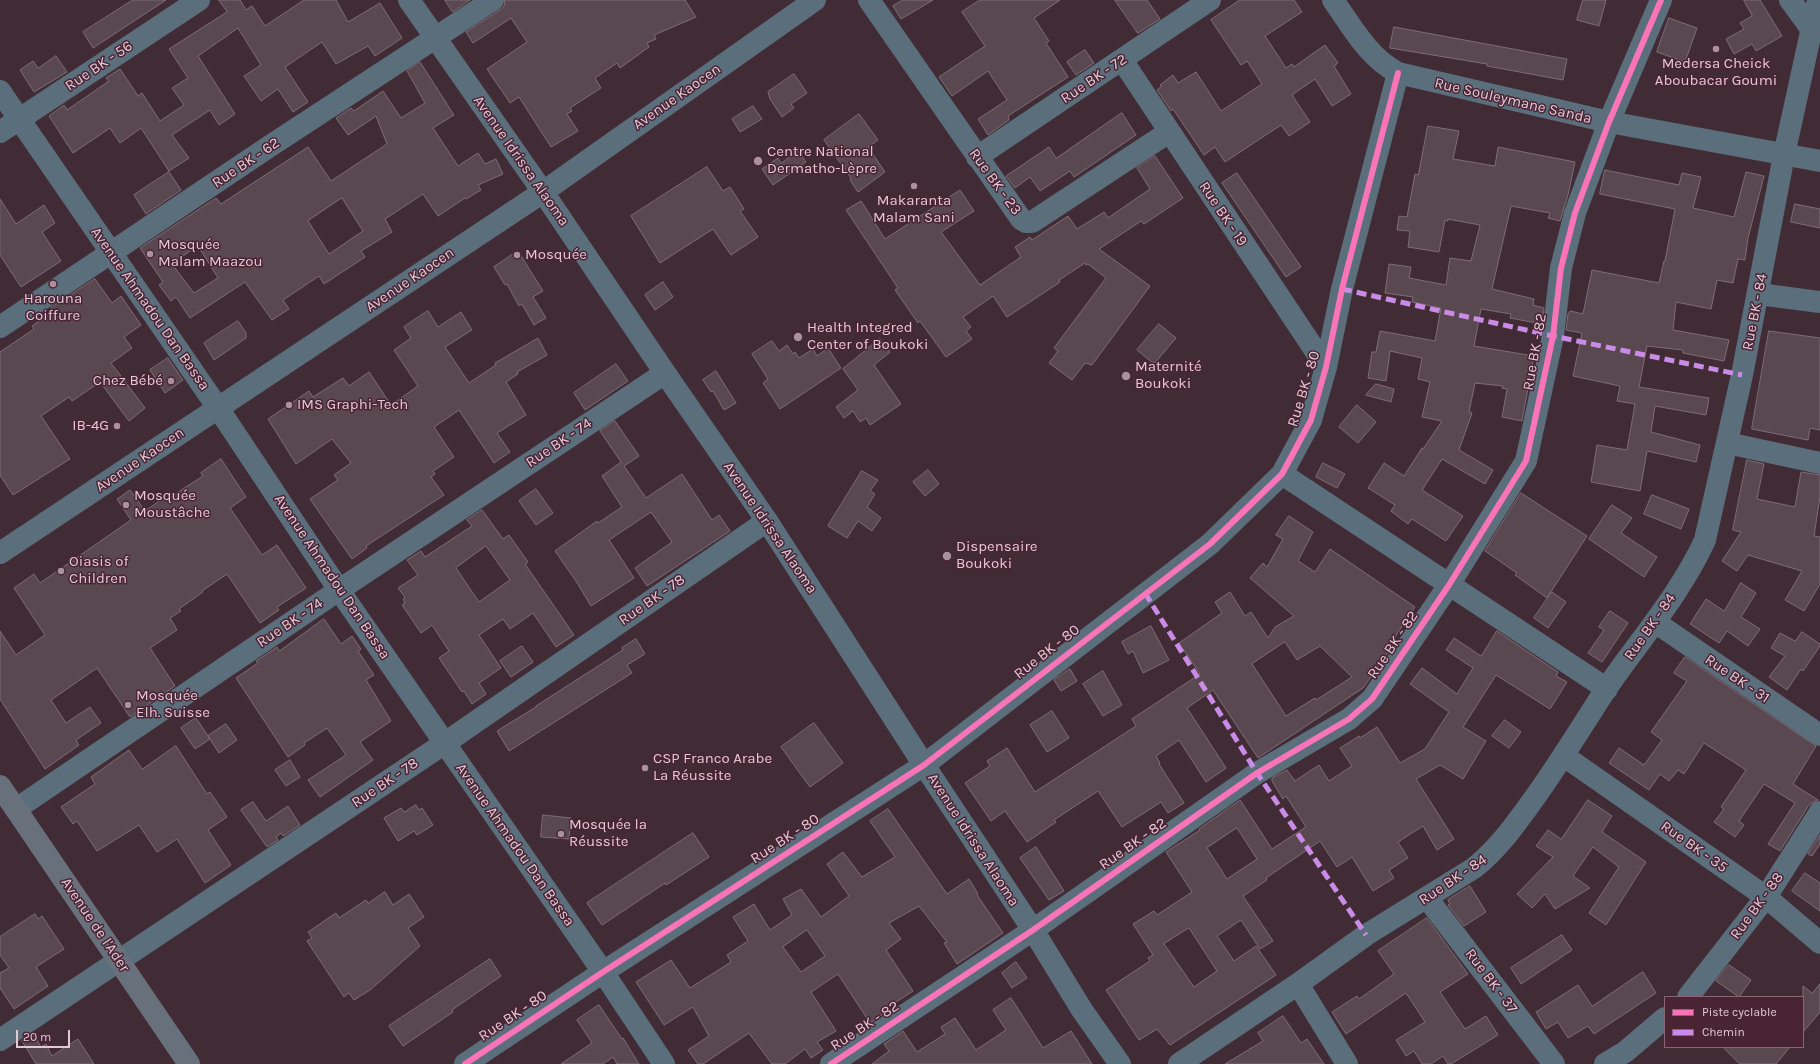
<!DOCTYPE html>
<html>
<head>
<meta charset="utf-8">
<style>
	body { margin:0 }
	#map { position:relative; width:1820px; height:1064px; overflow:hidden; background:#412c36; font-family:Karla,sans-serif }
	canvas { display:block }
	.legend { position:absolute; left:1664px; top:996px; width:140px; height:52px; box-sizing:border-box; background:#4a2335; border:1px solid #876574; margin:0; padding:5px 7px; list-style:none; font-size:12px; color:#e3c9d3 }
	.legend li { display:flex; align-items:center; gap:8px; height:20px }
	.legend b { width:20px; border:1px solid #876574 }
	.scale { position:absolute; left:16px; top:1030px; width:54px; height:18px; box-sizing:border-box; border:2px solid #e3c9d3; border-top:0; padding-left:5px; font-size:12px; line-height:14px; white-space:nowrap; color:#e3c9d3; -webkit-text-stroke:3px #4a2335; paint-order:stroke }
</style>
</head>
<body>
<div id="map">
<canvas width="1820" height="1064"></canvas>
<ul class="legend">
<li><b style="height:5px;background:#fb73b8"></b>Piste cyclable</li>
<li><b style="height:5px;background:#ca8be6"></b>Chemin</li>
</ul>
<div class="scale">20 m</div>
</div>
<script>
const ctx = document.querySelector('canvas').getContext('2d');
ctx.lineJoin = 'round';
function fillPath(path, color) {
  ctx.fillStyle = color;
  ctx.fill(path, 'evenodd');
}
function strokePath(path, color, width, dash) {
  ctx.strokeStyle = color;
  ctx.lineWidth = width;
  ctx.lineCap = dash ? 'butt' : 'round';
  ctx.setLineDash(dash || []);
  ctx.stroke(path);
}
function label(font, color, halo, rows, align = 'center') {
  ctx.font = font + ' Karla,sans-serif';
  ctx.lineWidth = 3;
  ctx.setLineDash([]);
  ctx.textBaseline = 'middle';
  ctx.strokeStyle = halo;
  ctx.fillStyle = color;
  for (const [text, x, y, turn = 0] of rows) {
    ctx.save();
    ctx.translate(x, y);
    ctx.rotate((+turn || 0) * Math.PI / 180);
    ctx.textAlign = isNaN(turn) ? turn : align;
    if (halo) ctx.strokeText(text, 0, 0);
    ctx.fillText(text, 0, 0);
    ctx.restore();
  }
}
const building = new Path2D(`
	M133,0h33l-73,48 -10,-16z
	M219,0h21l6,10 6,-4 13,20 39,-26h32l12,22 32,-19 22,35 -27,18 -7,-10 -32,18 -14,-22 -37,25 23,35 -15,10 -15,-23 -17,12 -17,-25 17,-11 -23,-37 -40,28 37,58 -16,11 -9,-15 -38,25 17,23 -20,13 -28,-43 -21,15 -10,-15 -37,25 -24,-37 15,-11 3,5 42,-29 -3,-3 14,-9 18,27 4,-3 18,28 24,-16 -12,-17 16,-10 -19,-29 58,-37z
	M445,0h25l-17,12z
	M505,0h180l11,17 -42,18 2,4 -9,4 2,4 -29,21 -3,-5 -22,15 6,10 -31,20 2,3 -5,3 11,17 -27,16 -32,-50 -9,6 -23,-34 40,-27 -16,-24 -38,25 -7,-11 34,-22 4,-4z
	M903,0h30l-32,19 -8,-13z
	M980,0h80l-26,18 15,23 -3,2 22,34 -60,39 1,4 -21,15 -10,-16 29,-19 -19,-29 -36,25 -13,-19 46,-31 -23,-34z
	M1115,0h32l13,19 -22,14z
	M1240,0h54l8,12 -37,24 21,32 6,-4 2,3 31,-22 13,18 -4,3 17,28 -19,12 -17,-27 -23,16 18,27 -21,14 -8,-11 -56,37 -10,-15 -11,8 -31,-46 -2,2 -14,-21 5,-4 -2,-1 13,-10 5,8 18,-11 25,39 41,-27 -15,-23 -6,4 -30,-45z
	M1583,0h23l-7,26 -22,-6z
	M1744,0h16l22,36 -26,15 -4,-7 -18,10 -8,-15 18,-10 -4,-6 12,-7z
	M1669,18l28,10 -12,34 -28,-10z
	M1394,27l173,32 -4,21 -76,-14v-2l-97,-16z
	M1085,50l9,13 -18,12 -9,-13z
	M56,56l11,16 -33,20 -14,-22 13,-9 5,7z
	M420,62l34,53 -21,13 25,38 20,-13 7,11 11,-5 7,15 -25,11 3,5 -15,9 -1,-1 -27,18 -15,-22 -38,25 7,13 -31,19 4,6 -41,27 -5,-8 -36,24 6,9 -17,11 -27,-38 -55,36 -14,-21 -5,4 -12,-16 4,-3 -23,-34 76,-50 5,6 87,-57 23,34 56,-37 -11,-28 -28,19 -12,-17 15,-10 3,3 29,-20 18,27 24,-15 -18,-32zM342,198l21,33 -34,23 -21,-33zM198,246l20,32 -24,15 -22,-29z
	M794,74l13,19 -16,11 3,4 -12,9 -12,-18 -2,-7z
	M753,106l9,13 -22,13 -8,-13z
	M1122,113l14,22 -62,42 -4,-6 -30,20 -10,-14 -15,11 -9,-12 43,-29 7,11z
	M859,114l19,26 -10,7 17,25 -27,20 -8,-12 1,-2 -27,-38z
	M1428,126l31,5 -6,28 42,7 3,-19 77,15 -7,33 -8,26 -12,-3 2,-5 -39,-7 -19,83 42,10 -1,6 11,3 -2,16 -32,-6 1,-4 -30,-5 -7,37 60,10 -12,65 -20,-4 5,-28 -5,-1 1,-2 -28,-3 -6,29 3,1 -13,37 34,20 -8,14 -43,-25 -20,31 41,26 -17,25 -34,-22 -4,5 -17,-13 4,-6 -27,-17 16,-25 20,13 18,-28 1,1 19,-28 -20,-4 8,-35 -12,-3 4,-21 -32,-7 -4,30 -18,-3 4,-26h4l4,-21 55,10 6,-33 -29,-6 1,-5 -28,-4 4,-29 22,3 -2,11 37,7 4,-27 21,3 9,-36 -32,-6v2l-3,-1 -6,32 -31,-5 2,-16 -13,-1 2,-14 8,1 8,-43 3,1z
	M798,151l8,11 -33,23 -11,-16 16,-11 3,5z
	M1155,156l28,42 -39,26 -3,-3 -42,28 51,37 -58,79 -7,-2 -13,17 -23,-17 9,-12 -4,-3 52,-70 -18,-14 -2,1 -1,-2 -26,17 1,2 -15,10 -38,25 -14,-21 -30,21 8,10 -5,4 6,8 -26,18 -26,-36 -2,2 -23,-33 3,-2 -52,-78 15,-9 24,38 75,-49 14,21 -33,21 39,53 41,-28 -6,-10 15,-10 2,3 36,-24 9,13 27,-17 4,6 42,-29 -13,-21z
	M707,167l16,24 7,-4 14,22 -4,2 18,26 -27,18 -18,-26 -53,34 -29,-47z
	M1605,170l74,15 3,-12 19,4 -8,31 41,9 12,-45 18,4 -16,62 -3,22 -7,-1 -5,24 -16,-3 -6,29 -35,-7 -3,28 56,10 -5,21 -41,-8v-3l-36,-4 -8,41 70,11 -3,17 -51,-9 -4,26 49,13 -4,17 -49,-11 -7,40 -49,-9 6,-37 30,5 8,-46 -18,-3 3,-15 -47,-10 9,-43 -16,-3 2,-16 2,-3 13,3 9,-44 67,13 5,-22h1l10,-52 -75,-15z
	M169,172l12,18 -35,24 -12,-19z
	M1237,173l64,94 -15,10 -64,-94z
	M0,199l16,25 28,-19 11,18 -13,9 19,29 -40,26 -21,-32z
	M1795,204l25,5v19l-29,-6z
	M518,251l25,40 -10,6 13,21 -12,7 -12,-21 -3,2 -12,-22 -2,1 -11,-18z
	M95,279l17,24 9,-7 20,29 -17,12 8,11 -21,15 34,45 -16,13 -29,-39 -28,19 -3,-4 -28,19 29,43 -57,36 -13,-20v-123l34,-23 -2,-3 22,-15 -3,-3z
	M663,282l10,15 -18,13 -10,-15z
	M428,311l10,16 23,-15 11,18 -27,17 24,36 27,-18 -1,-2 43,-25 9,17 -30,17 1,2 -12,8 20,33 -29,18 13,19 -16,11 -35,-53 -25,17 20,30 -21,14 2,3 -4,3 13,18 -78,51 1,2 -15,11 -42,-60 28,-19 -4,-5 17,-12 -19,-24 -36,25 -28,-45 41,-28 4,6 30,-19 6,8 20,-14 22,33 27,-19 -24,-36 17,-12 -7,-11z
	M238,321l8,12v5l-32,22 -10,-17z
	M1159,324l17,14 -22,26 -17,-14z
	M1769,331l51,7v92l-10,-2 -2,12 -56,-11z
	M880,339l10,13 -16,13 27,39 -31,21 -4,-7 -6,4 -7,-11 -9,7 -8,-11 22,-17 -15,-21z
	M772,341l7,10 8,-6 6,9 2,-2 4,6 14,-9 4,7 11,-8 13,20 -61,41 -17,-26 5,-4 -16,-25z
	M168,358l15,22 -18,13 -15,-23z
	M616,364l12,17 -43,29 -11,-17z
	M716,371l20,32 -12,7 -11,-19 -2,1 -8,-12z
	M1376,384l18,5 -3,13 -25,-7z
	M1357,405l19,17 -18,21 -19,-16z
	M615,421l24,35 -15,10 22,32 36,-24 30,46 7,-5 11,16 -83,55 -12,-18 37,-26 -21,-30 -42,28 25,38 -43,28 -15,-25 -21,-30 42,-30 1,2 24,-16 -20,-31 19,-14 -21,-31z
	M221,459l25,38 -16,11 32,47 15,-10 29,43 -29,19 2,3 -19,13 -33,-49 -25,17 1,1 -24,17 2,2 -11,7 7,12 -27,18 25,38 -45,31 -33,-49 -46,32 15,23 24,-16 11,16 -25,17 3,5 -34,24 -45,-70v-68l16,24 29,-20 -31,-47 20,-14 6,9 91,-63 -14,-21 13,-9 15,21 20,-14 1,3 37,-24 -2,-3z
	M1747,460l17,4 -7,35 38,8 6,-35 19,3v22l-6,39 6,1v47l-16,27 -19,-11 17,-29 -54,-16 -11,16 -15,-10 19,-29 -8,-2z
	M1323,463l22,11 -8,14 -21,-11z
	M928,470l11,14 -14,12 -12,-14z
	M862,471l16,9 -8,11 5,3 -8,13 14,11 -9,13 -14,-10 -11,17 -19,-12z
	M536,489l17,24 -17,12 -17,-24z
	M1521,493l66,43 -40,62 -32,-23 2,-2 -32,-22z
	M1652,495l37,14 -8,20 -37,-15z
	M1612,505l20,13 -11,15 36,24 -13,20 -55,-38z
	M482,510l21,29 6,-4 19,27 -3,2 49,71 -18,12 -23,-34 -23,16 -7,-10 -24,16 22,33 -22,15 7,11 -14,10 -8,-13 -2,1 -23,-34 10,-7 -17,-26 -11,8 -19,-28 3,-2 -2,-4 2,-2 -7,-9 20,-13 -11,-15 14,-9 4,6 47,-31 -5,-6zM486,546l24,34 -31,22 -23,-34z
	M1289,516l24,16 -15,29 17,11 15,-23 85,58 -28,42 2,2 -26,37 -105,70 -45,-68 -26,18 39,60 -20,14 -27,-42 -23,16 4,7 -1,1 25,39 -16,10 -7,-11 -39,25 -24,-36 -44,29 2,2 -29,20 -22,-31 -14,10 -26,-38 25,-17 -3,-5 20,-13 28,44 101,-66 -4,-7 68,-45 -21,-31 43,-30 -7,-11 15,-10 15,24 6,-4 17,26 7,-11 19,-11 -44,-38 13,-15 4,4 16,-28 -7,-4zM1285,642l12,18 23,-14 32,31 -36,23 -1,-2 -29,18 -34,-52z
	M1741,583l15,10 -15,24 19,12 -12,17 -21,-15 -8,12 -29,-19 16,-25 18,12z
	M1552,592l14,10 -18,26 -14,-10z
	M1610,611l18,12 -26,39 -14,-9 16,-23 -5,-3z
	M324,619l17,25 11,-8 9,13 -3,2 16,24 -8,5 25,41 -31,21 13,18 -53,37 -12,-17 38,-25 -19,-27 -23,15 1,2 -17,12 -52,-79 22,-15 -2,-2 21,-14 2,4z
	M1151,626l18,34 -26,13 -10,-22 -5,3 -6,-12z
	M1497,631l61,41 -2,4 11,6 -17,27 -54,-34 -33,52 23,14 -23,38 -23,-14 -24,14 38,60 -17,11 -14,-24 -25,16 10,16 -19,12 5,8 -21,13 -21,-34 -15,10 -17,-26 -54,37 1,2 -24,16 30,45 -13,8 -19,-29 -24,16 17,25 22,-15 20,29 -106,70 -13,-16 -18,11 -33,-50 44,-29 -2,-3 5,-3 -20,-31 21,-13 3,4 35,-23 -26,-40 34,-22 -1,-1 41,-29 32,49 34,-22 -20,-31 -3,3 -11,-18v-3l15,-8 8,11 24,-16 10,16 23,-15 -12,-18 19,-12 1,2 17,-11 23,36 25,-14 24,-37 -39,-28 12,-16 35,26 16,-26 -27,-18 8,-12 27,18zM1237,828l20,31 -30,20 -20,-31zM1189,928l28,43 -23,16 -30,-43z
	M1802,632l18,12v2l-17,25 -2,-2 -14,21 -18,-13 16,-21 -14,-8 9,-15 15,8z
	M636,639l9,15 -18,11 5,8 -123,78 -12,-20 39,-24v-1l87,-56 -1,-2z
	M522,646l11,16 -22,15 -11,-16z
	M1685,657l131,89 -23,38 25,16 -9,5 -29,46 -12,-7 27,-41 -31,-19 -25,37 5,4 -9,12 -21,-15 10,-13 -3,-2 25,-37 -42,-27 -20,31 -6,-4 -9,11 -9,-7 -11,16 -40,-27 10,-15 25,17 18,-25 -11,-8 36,-51 -13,-8z
	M1070,669l7,12 -16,10 -7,-11z
	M1103,671l19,34 -19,11 -20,-32z
	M1052,711l17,27 -22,14 -17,-27z
	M196,718l14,21 -15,10 -14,-21z
	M1505,720l16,12 -12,16 -17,-12z
	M814,723l29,40 -33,24 -29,-40z
	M226,724l11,16 -18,13 -11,-17z
	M176,746l31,48 3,-2 17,25 -19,13 23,35 -26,18 -28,-44 -20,13 -18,-27 -42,26 -20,-30 -4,3 -12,-17 34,-23 -4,-7 38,-27 13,19z
	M290,760l10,17 -14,9 -11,-16z
	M1588,800l24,16 -10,16 44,30 -40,63 -17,-12 30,-46 -26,-20 -20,29 17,12 -35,21 -10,-15 -13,14 -15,-14 36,-37 -17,-11 12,-16 13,9z
	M253,802l13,19 22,-15 12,19 -17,11 -2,-3 -5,4 2,3 -11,7 -26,-37z
	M416,805l3,5 3,-2 11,17 -16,10 -3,-4 -16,10 -14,-23 17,-10 3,4z
	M888,809l59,85 22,-15 9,15 -1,1 26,38 -46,31 -13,-21 3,-1 -28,-36 -30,17 12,16 -15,11 27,41 -26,17 2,2 -19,13 -32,-49 -27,18 25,39 -19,11 6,8 -12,8 -6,-9 -20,15h-13l-23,-31 -46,31h-5l-10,-14 21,-14 -16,-29 -29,18 -28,-43 35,-22 19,28 41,-26 -4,-7 21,-14 -15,-24 21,-13 16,26 22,-15 -9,-16 18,-10 20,28 28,-21 -22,-32 16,-12 19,25 33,-20 -25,-36zM807,930l18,26 -24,16 -18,-25z
	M543,815l28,3 -2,21 -28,-2z
	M693,833l16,24 -43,28 -1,-2 -63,42 -15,-22z
	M1820,835v9l-8,12 -4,-2z
	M1036,847l28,44 -15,9 -29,-42z
	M1805,873l15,10v28l-28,-20z
	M1470,886l16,26 -22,14 -16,-21 2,-1 -2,-4z
	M385,892l8,13 16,-11 15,23 -16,11 12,18 -50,44 -16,10 -5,-7 -5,4 -37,-56 5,-3 -4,-6 28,-19 3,5 27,-18 2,3z
	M35,914l3,5 4,-3 22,33 -28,18 12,19 -34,23 -14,-21v-15l9,-5 -9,-13v-18z
	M1427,918l41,56 -28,18 25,37 21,-13 12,19 -47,29h-3l-5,-8 -12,8h-9l-8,-13 -8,5 -10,-16 29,-18 -19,-29 -60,41 -14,-22 25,-16 2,3 35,-25 -16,-23z
	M1562,935l10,15 -51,34 -10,-16z
	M490,959l11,17 -49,34 1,2 -50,34 -14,-20z
	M1016,962l11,16 -15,10 -10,-15z
	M1729,965l22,15 -12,17 -23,-16z
	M1643,972l13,21 -62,41 -6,-8 -20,12 -10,-16 -12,7 -10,-17 42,-27 14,21z
	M1820,984v28l-17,20v-46l9,7z
	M1011,998l32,50 28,-17 21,33h-220l17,-13 -5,-7 19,-13 14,21 28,-18 -4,-7 14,-9 21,32 30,-20 -13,-20z
	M599,1005l23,34 1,-1 16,26h-22l-4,-7 -10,7h-42l31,-21 -15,-23z
	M1283,1016l18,27 6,-4 17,25h-99l38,-23 -5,-8z
	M33,1033l8,14 5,-3 6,12 26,-17 16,25h-58l-14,-23z
	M1723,1047h67l-14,17h-36z`);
fillPath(building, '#5a4850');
strokePath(building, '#7f6c75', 1);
strokePath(new Path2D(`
	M409,0l134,192 122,181 102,148 157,244 109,165 49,80 38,54
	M869,0l152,219 5,3h6l137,-90
	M1333,0c20,28 34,56 65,73l211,49 211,39
	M1790,0l22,30
	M1122,60l204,307
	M0,91l218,317 121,182 264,382 61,92
	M0,132l199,-132
	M977,157l233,-157
	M1759,294l61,8
	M0,327l270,-181 223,-146
	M1727,443l93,20
	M1282,474l325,215
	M0,553l543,-361 272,-192
	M1655,622l165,113
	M1564,756l202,141 54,46
	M16,809l323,-219 326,-217
	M1427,898l127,166
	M1298,984l49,80
	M1688,997l78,-100 54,-85
	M0,1040l445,-297 322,-222
	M465,1064l138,-92 321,-207 286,-221 72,-70 29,-54 15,-53 16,-78 56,-216
	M831,1064l202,-134 224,-157 92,-54 23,-20 77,-114 77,-124 27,-125 8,-68 14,-55 34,-91 52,-122
	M1179,1064l119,-80 68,-49 108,-67c25,-20 40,-42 59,-68 26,-36 49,-74 73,-111 33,-48 75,-96 99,-149l37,-165 42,-220 34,-155
	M1605,1064l20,-12 40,-34`), '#5a6e7b', 22);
strokePath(new Path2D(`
	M0,786l189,278`), '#68707b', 22);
strokePath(new Path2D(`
	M1342,289l211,47 189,39
	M1145,593l112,180 109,162`), '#ca8be6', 5, [10, 5]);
strokePath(new Path2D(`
	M465,1064l138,-92 321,-207 286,-221 72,-70 29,-54 15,-53 16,-78 56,-216
	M831,1064l202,-134 224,-157 92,-54 23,-20 77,-114 77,-124 27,-125 8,-68 14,-55 34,-91 52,-122`), '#fb73b8', 6);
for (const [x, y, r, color] of [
	[1716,49,4,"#aa929c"],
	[758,161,5,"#aa929c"],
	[914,186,4,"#aa929c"],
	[150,254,4,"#aa929c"],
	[517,255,4,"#aa929c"],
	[53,284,4,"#aa929c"],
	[798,337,5,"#aa929c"],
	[1126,376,5,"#aa929c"],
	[171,381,4,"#aa929c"],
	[289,405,4,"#aa929c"],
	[117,426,4,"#aa929c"],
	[126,505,4,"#aa929c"],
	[947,556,5,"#aa929c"],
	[61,571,4,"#aa929c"],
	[128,705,4,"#aa929c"],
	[645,768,4,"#aa929c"],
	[561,834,4,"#aa929c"]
]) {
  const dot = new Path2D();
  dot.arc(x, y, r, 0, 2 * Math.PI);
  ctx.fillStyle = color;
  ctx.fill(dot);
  strokePath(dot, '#4a2335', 1.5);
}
label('15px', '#e3c9d3', '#4a2335', [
	["Medersa Cheick",1716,64,"center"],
	["Aboubacar Goumi",1716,81,"center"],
	["Centre National",767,152],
	["Dermatho-Lèpre",767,169],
	["Makaranta",914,201,"center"],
	["Malam Sani",914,218,"center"],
	["Mosquée",158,245],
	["Malam Maazou",158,262],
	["Mosquée",525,255],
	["Harouna",53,299,"center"],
	["Coiffure",53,316,"center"],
	["Health Integred",807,328],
	["Center of Boukoki",807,345],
	["Maternité",1135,367],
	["Boukoki",1135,384],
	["Chez Bébé",163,381,"right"],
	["IMS Graphi-Tech",297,405],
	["IB-4G",109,426,"right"],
	["Mosquée",134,496],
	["Moustâche",134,513],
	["Dispensaire",956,547],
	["Boukoki",956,564],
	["Oiasis of",69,562],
	["Children",69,579],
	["Mosquée",136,696],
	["Elh. Suisse",136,713],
	["CSP Franco Arabe",653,759],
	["La Réussite",653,776],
	["Mosquée la",569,825],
	["Réussite",569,842]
], 'left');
label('15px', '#e3c9d3', '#4a2335', [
	["Rue BK - 56",99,66,-34],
	["Rue BK - 72",1094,79,-34],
	["Avenue Kaocen",677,97,-35],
	["Rue Souleymane Sanda",1513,101,13],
	["Avenue Idrissa Alaoma",521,161,55],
	["Rue BK - 62",246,163,-34],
	["Rue BK - 23",995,182,54],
	["Rue BK - 19",1223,214,56],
	["Avenue Kaocen",410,280,-34],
	["Avenue Ahmadou Dan Bassa",150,309,55],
	["Rue BK - 84",1755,312,-79],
	["Rue BK - 82",1535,352,-80],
	["Rue BK - 80",1304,389,-73],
	["Rue BK - 74",559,443,-34],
	["Avenue Kaocen",140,460,-34],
	["Avenue Idrissa Alaoma",770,528,56],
	["Avenue Ahmadou Dan Bassa",332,577,56],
	["Rue BK - 78",652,600,-35],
	["Rue BK - 74",290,623,-34],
	["Rue BK - 84",1650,627,-55],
	["Rue BK - 82",1393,645,-56],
	["Rue BK - 80",1047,652,-38],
	["Rue BK - 31",1737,679,34],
	["Rue BK - 78",385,783,-34],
	["Rue BK - 80",785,839,-33],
	["Avenue Idrissa Alaoma",973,840,57],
	["Rue BK - 82",1133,844,-35],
	["Avenue Ahmadou Dan Bassa",515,845,55],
	["Rue BK - 35",1694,847,35],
	["Rue BK - 84",1453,880,-34],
	["Rue BK - 88",1757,906,-54],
	["Avenue de l'Ader",95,925,56],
	["Rue BK - 37",1491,981,53],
	["Rue BK - 80",513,1016,-34],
	["Rue BK - 82",865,1026,-33]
]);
</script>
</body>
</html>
